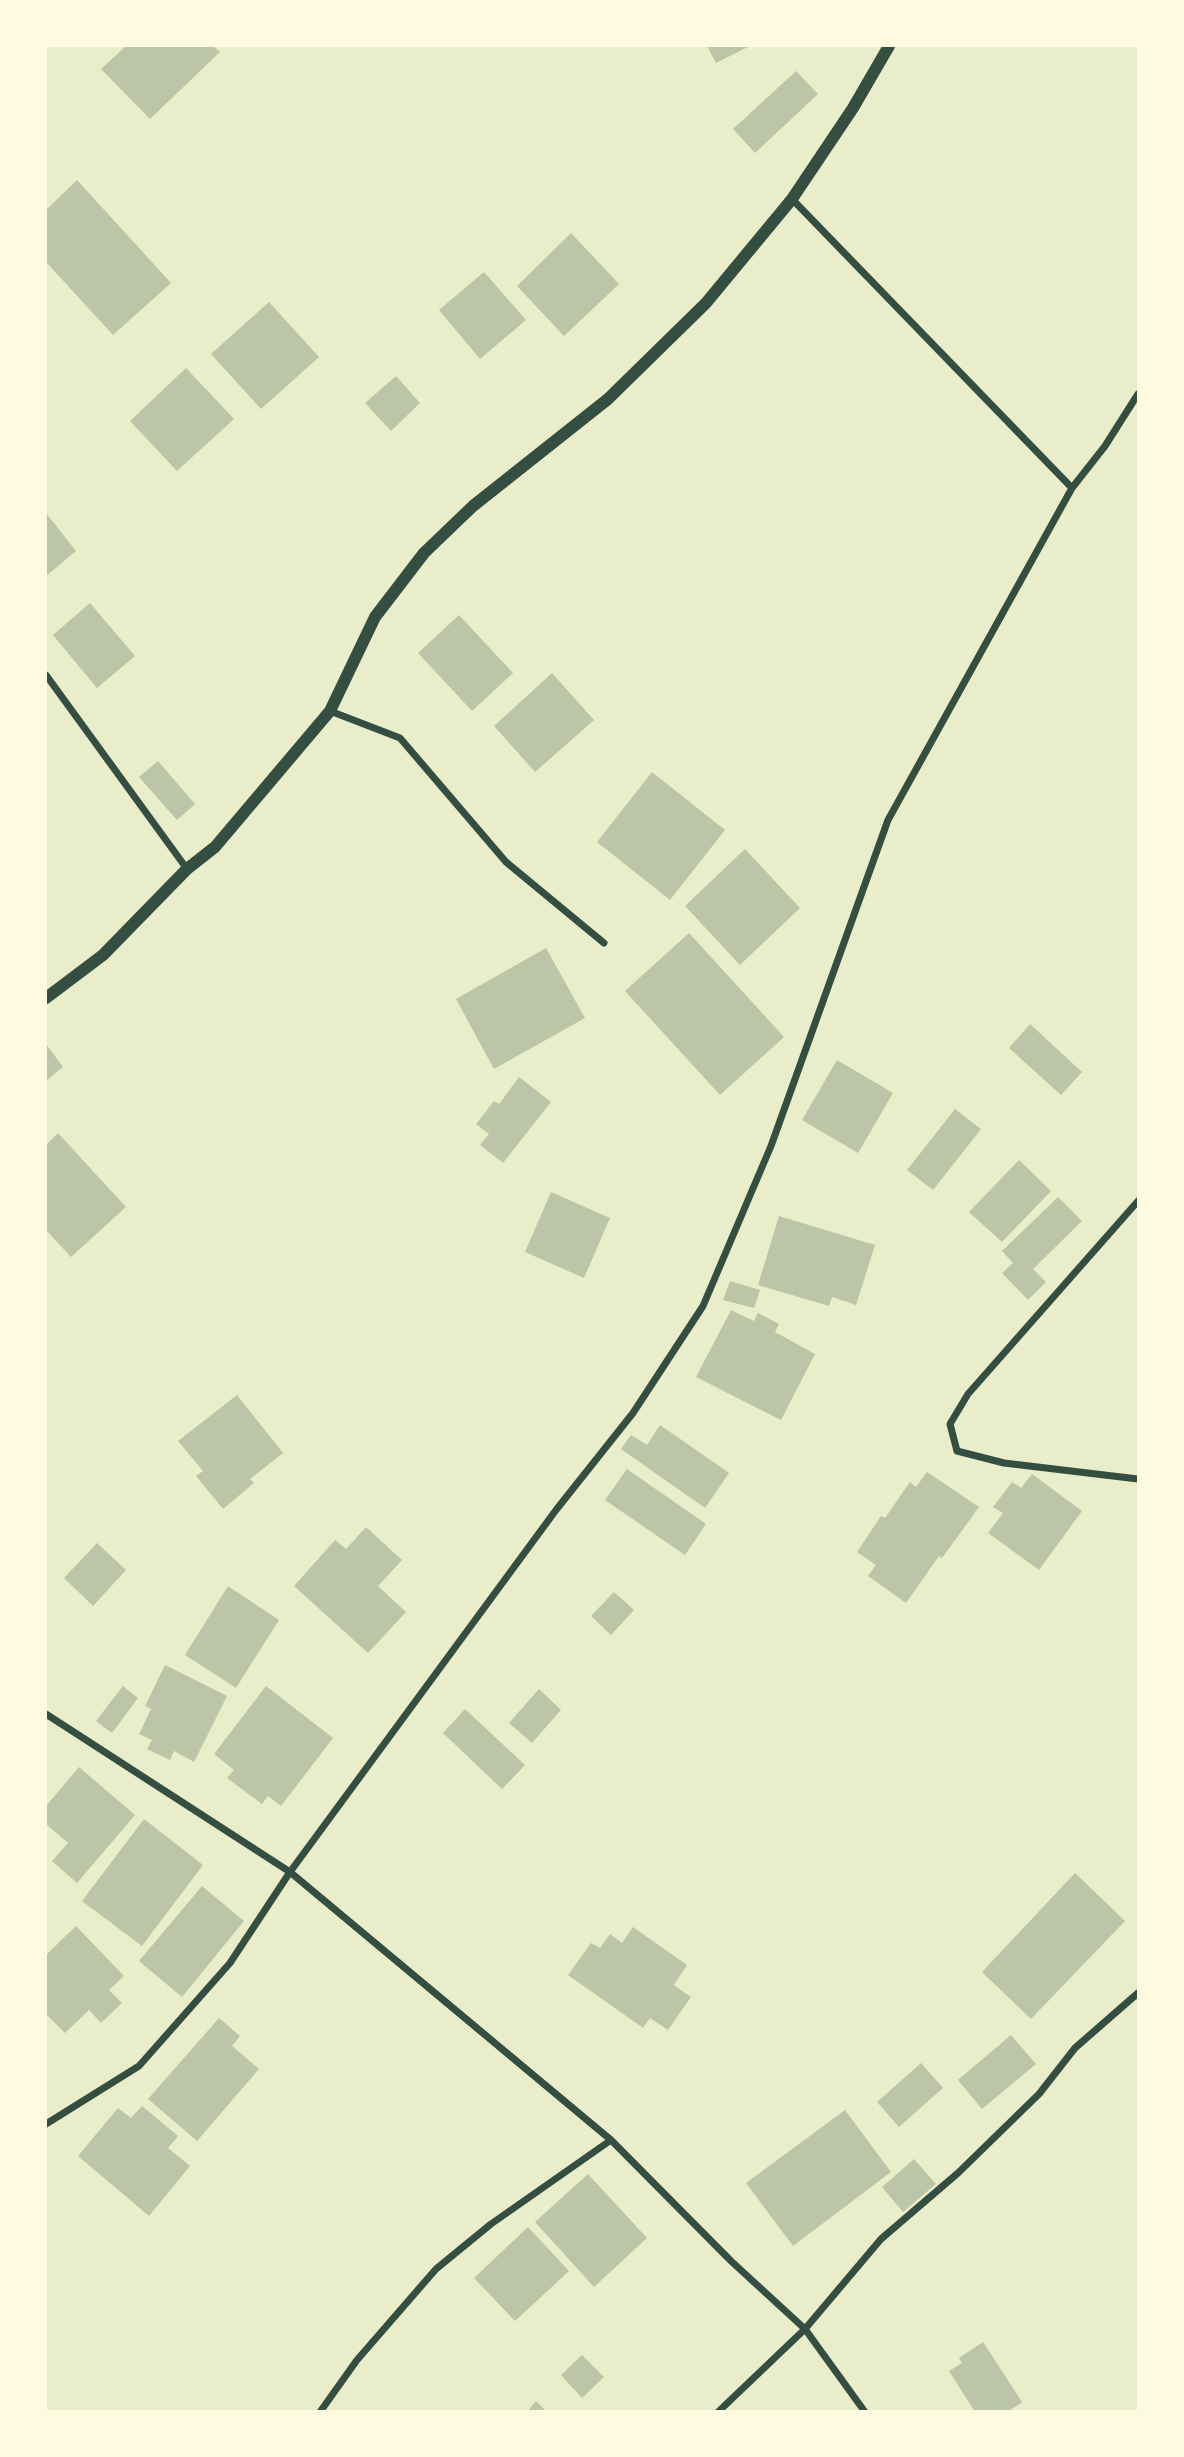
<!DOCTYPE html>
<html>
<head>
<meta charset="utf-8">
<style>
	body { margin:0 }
	#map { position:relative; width:1184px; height:2457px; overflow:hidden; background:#e9edc9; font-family:Roboto,sans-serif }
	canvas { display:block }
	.frame { position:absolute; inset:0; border:47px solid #fefae0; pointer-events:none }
</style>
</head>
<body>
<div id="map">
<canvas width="1184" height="2457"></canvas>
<div class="frame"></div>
</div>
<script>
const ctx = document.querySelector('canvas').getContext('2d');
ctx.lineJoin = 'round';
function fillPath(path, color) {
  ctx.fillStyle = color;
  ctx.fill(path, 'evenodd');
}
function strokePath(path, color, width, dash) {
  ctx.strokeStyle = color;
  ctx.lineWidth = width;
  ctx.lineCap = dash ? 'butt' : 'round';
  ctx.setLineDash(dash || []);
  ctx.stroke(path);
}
fillPath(new Path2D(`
	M126,46h87l7,6 -70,67 -49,-50z
	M707,46h43l-34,17z
	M796,71l22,23 -63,59 -22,-24z
	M77,180l94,103 -58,52 -67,-73v-52z
	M571,233l48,51 -55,52 -47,-50z
	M484,272l42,48 -46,39 -41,-49z
	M269,302l50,55 -58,52 -50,-55z
	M186,368l48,51 -57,52 -47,-50z
	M396,376l24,27 -29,28 -26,-28z
	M46,513l30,38 -30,25z
	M90,603l45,53 -38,32 -44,-53z
	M459,615l54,58 -41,38 -54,-58z
	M552,673l42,47 -59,52 -41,-46z
	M158,761l37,43 -18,16 -38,-43z
	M652,772l73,58 -55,70 -73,-58z
	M745,849l55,59 -60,57 -55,-59z
	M689,933l95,104 -64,58 -95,-104z
	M546,948l39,70 -91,51 -38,-70z
	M1030,1024l52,48 -21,23 -52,-47z
	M46,1044l17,23 -16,13 -1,-2z
	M837,1060l56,33 -35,60 -56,-33z
	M519,1077l32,25 -48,61 -23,-18 9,-11 -13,-10 18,-23 5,3z
	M955,1109l26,20 -48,61 -26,-20z
	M58,1133l68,74 -55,50 -25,-27v-85z
	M1019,1160l32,31 -49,51 -33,-30z
	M551,1192l59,26 -26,60 -59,-26z
	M1058,1197l24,24 -49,48 13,13 -18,18 -26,-27 11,-10 -11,-12z
	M779,1216l96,29 -19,60 -24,-8 -3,9 -71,-21z
	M730,1281l30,9 -6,18 -31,-8z
	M731,1310l23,11 4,-8 21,11 -4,8 40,22 -34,66 -85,-43z
	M237,1395l46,58 -33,26 4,4 -31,26 -27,-33 7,-5 -25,-30z
	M660,1425l69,48 -24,35 -84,-59 10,-14 16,10z
	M627,1469l79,55 -21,31 -80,-55z
	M927,1472l52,35 -37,51 -3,-2 -33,47 -38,-27 8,-11 -19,-13 24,-36 4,2 25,-36 6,5z
	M1032,1474l50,37 -43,59 -51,-37 15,-20 -10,-6 19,-25 9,6z
	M366,1527l36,33 -24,26 28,26 -38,41 -74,-67 41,-46 11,9z
	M97,1543l29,27 -33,36 -29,-28z
	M228,1586l51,34 -43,68 -51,-33z
	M614,1592l20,18 -23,25 -20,-19z
	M165,1665l62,31 -33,66 -20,-11 -4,9 -23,-11 5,-9 -13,-6 12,-25 -6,-3z
	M123,1686l15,12 -26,35 -16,-12z
	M266,1686l67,52 -52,68 -13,-10 -6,8 -35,-26 7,-8 -20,-16z
	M539,1689l22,21 -29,33 -23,-20z
	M465,1709l60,56 -23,24 -59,-56z
	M79,1767l56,48 -58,68 -25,-22 16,-18 -22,-19v-18z
	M144,1819l59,46 -61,81 -60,-45z
	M1075,1873l50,48 -94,98 -49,-47z
	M202,1886l42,35 -62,76 -43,-36z
	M76,1926l48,50 -15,14 13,13 -21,20 -12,-13 -24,23 -19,-19v-59z
	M633,1927l54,38 -13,20 17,12 -23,33 -18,-12 -7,10 -75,-53 23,-32 9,5 10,-14 12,9z
	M219,2018l21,18 -8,10 27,23 -62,72 -49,-42z
	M1011,2035l25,29 -54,45 -24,-29z
	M921,2063l22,25 -44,39 -22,-25z
	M142,2106l36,30 -10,12 22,18 -41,50 -71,-60 40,-48 13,10z
	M845,2110l46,62 -98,74 -47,-63z
	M914,2159l22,25 -33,28 -21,-25z
	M588,2174l59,64 -53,49 -59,-65z
	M528,2227l41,44 -54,50 -41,-43z
	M983,2342l39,60 -14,10h-33l-26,-41 13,-8 -3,-5z
	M582,2355l22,22 -22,21 -21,-23z
	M536,2401l11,11h-20z`), '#bcc5a7');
strokePath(new Path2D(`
	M792,199l280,289
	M46,675l141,194
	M330,711l70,27 106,124 98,81
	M1138,1201l-170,193 -18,30 7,27 47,12 134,16
	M46,1714l244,158 321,268 120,121 74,68 60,83
	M46,2124l93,-58 91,-103 60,-91 266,-362 77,-97 70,-107 68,-160 117,-326 184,-332 33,-42 33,-52
	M320,2412l37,-52 79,-91 55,-45 120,-84
	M718,2412l87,-83 76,-90 77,-66 81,-79 36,-46 63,-55`), '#344e41', 7);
strokePath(new Path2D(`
	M46,998l57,-43 84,-86 28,-22 115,-136 45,-94 49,-64 49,-47 135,-107 98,-96 86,-104 61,-91 36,-62`), '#344e41', 12);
</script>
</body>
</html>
